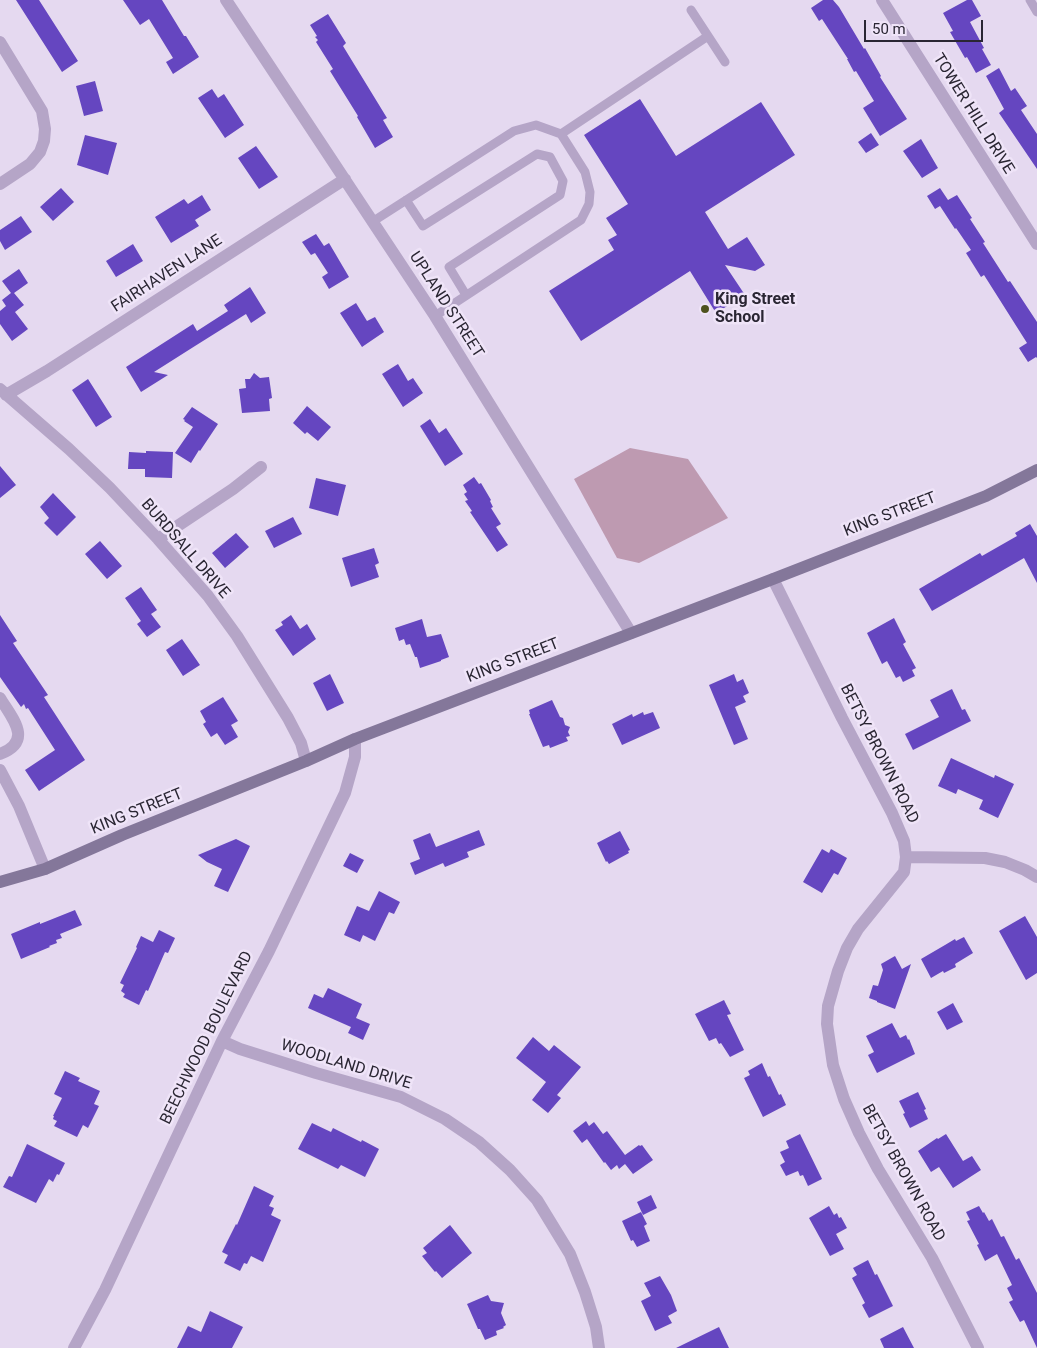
<!DOCTYPE html>
<html>
<head>
<meta charset="utf-8">
<style>
	body { margin:0 }
	#map { position:relative; width:1037px; height:1348px; overflow:hidden; background:#e5d9f0; font-family:Roboto,sans-serif }
	canvas { display:block }
	.scale { position:absolute; left:864px; top:20px; width:119px; height:22px; box-sizing:border-box; border:2px solid #2a2633; border-top:0; padding-left:6px; font-size:15px; line-height:18px; white-space:nowrap; color:#2a2633; -webkit-text-stroke:4px #efe4f8; paint-order:stroke }
</style>
</head>
<body>
<div id="map">
<canvas width="1037" height="1348"></canvas>
<div class="scale">50 m</div>
</div>
<script>
const ctx = document.querySelector('canvas').getContext('2d');
ctx.lineJoin = 'round';
function fillPath(path, color) {
  ctx.fillStyle = color;
  ctx.fill(path, 'evenodd');
}
function strokePath(path, color, width, dash) {
  ctx.strokeStyle = color;
  ctx.lineWidth = width;
  ctx.lineCap = dash ? 'butt' : 'round';
  ctx.setLineDash(dash || []);
  ctx.stroke(path);
}
function label(font, color, halo, rows, align = 'center') {
  ctx.font = font + ' Roboto,sans-serif';
  ctx.lineWidth = 5;
  ctx.setLineDash([]);
  ctx.textBaseline = 'middle';
  ctx.strokeStyle = halo;
  ctx.fillStyle = color;
  for (const [text, x, y, turn = 0] of rows) {
    ctx.save();
    ctx.translate(x, y);
    ctx.rotate((+turn || 0) * Math.PI / 180);
    ctx.textAlign = isNaN(turn) ? turn : align;
    if (halo) ctx.strokeText(text, 0, 0);
    ctx.fillText(text, 0, 0);
    ctx.restore();
  }
}
fillPath(new Path2D(`
	M630,448l58,11 40,59 -89,45 -22,-5 -43,-79z`), '#be9ab1');
fillPath(new Path2D(`
	M16,0h23l39,61 -16,11z
	M123,0h39l22,36h2l13,21 -26,17 -7,-12 7,-4 -24,-39 -9,6z
	M823,0h10l6,7 25,42 1,-1 16,28 -1,1 27,42 -27,17 -17,-28 11,-7 -18,-30 -2,1 -7,-13h1l-26,-40 -3,2 -8,-13z
	M967,0h5l9,16 -11,6 14,26 -2,1 9,16 -15,8 -9,-16 -2,1 -15,-26 3,-1 -10,-18z
	M328,14l18,29 -3,3 44,72 -4,2 10,17 -18,11 -18,-31 1,-1 -28,-45 3,-2 -17,-27 2,-2 -3,-3 2,-1 -7,-11z
	M999,68l12,23 4,-3 12,18 -6,4 16,24v35l-38,-56 5,-4 -18,-33z
	M95,81l8,30 -19,5 -8,-30z
	M212,89l6,9 6,-4 20,31 -19,13 -27,-40z
	M640,99l36,57 85,-54 34,53 -90,57 23,37 19,-12 18,28 -10,6 -30,-6 20,30 -29,18 -26,-42 -109,70 -32,-50 65,-41 -6,-10 9,-5 -11,-17 22,-14 -44,-69z
	M871,133l8,12 -13,8 -8,-11z
	M85,135l32,8 -9,32 -31,-10z
	M921,139l17,29 -16,10 -19,-27z
	M256,146l22,31 -19,12 -21,-31z
	M61,188l13,14 -21,19 -13,-14z
	M940,188l8,12 9,-5 15,23 -2,1 15,23 -2,1 25,39 2,-1 27,41v36l-1,-1 -8,5 -9,-14 8,-5 -43,-68 -3,2 -15,-24 5,-3 -15,-22 -1,1 -15,-23 -5,3 -8,-13z
	M202,195l9,15 -16,10 4,6 -28,17 -16,-26 29,-18 4,5z
	M21,216l11,16 -27,18 -5,-9v-11z
	M316,234l8,12 5,-3 20,34 -20,12 -7,-12 6,-4 -13,-20 -4,2 -9,-13z
	M133,244l10,17 -27,16 -10,-16z
	M19,269l9,14 -14,10 10,12 -9,7 13,17 -16,12 -12,-17v-13l6,-5 -4,-6 9,-7 -9,-12z
	M250,287l16,26 -15,10 -5,-9 -51,32 -41,26 14,3 -27,17 -15,-25 67,-43 4,7 31,-20 -4,-6z
	M356,303l11,18 8,-4 9,15 -22,15 -22,-34z
	M398,364l10,17 5,-3 10,15 -20,14 -21,-33z
	M254,373l6,5 9,-1 3,21 -3,1 1,12 -28,2 -3,-24 7,-1 -1,-9h5z
	M88,379l24,38 -16,10 -24,-37z
	M307,406l24,21 -13,14 -11,-9 -2,2 -12,-11z
	M192,407l26,17 -18,27 -1,-1 -8,13 -16,-10 18,-26 -9,-6 1,-1 -2,-1z
	M430,419l9,14 7,-5 17,26 -18,12 -25,-40z
	M146,451l27,1 -1,26 -27,-1v-8h-17l1,-17 17,1z
	M0,466l16,19 -16,13z
	M474,477l5,7 2,-1 10,17 -1,1 3,6 -2,1 10,16 -5,3 12,18 -11,7 -27,-40 2,-1 -7,-10 3,-1 -4,-6 3,-2 -4,-7z
	M316,478l30,7 -8,31 -29,-8z
	M53,493l23,24 -19,19 -13,-13 5,-5 -9,-11z
	M293,517l9,17 -28,14 -9,-17z
	M1030,524l7,12v47l-13,-25 -92,53 -13,-22 61,-36 2,3 35,-20 -2,-3z
	M236,533l13,14 -24,21 -13,-15z
	M100,541l22,25 -15,13 -22,-25z
	M374,548l5,15 -4,2 4,12 -28,10 -9,-29z
	M141,587l16,23 -6,4 10,13 -14,10 -10,-13 4,-3 -16,-23z
	M0,615l17,26 -4,2 35,52 -4,2 41,63 -46,31 -14,-21 30,-20 -27,-42 -2,1 -2,-5 -3,3 -21,-30z
	M291,615l9,14 7,-5 9,15 -23,17 -18,-26 8,-5 -2,-3z
	M894,618l12,24 -3,2 13,24 -4,2 3,6 -12,6 -3,-6 -4,2 -9,-17 -5,3 -15,-31z
	M422,619l5,18 14,-3 8,23 -8,3v1l-21,7 -3,-11h-2l-5,-13 -4,1 -2,-6 -5,2 -4,-13z
	M182,639l18,26 -17,11 -17,-26z
	M330,674l14,29 -17,8 -14,-28z
	M734,674l3,8 6,-3 6,14 -6,3 3,6 -11,5 13,32 -14,6 -25,-60z
	M952,689l10,21 3,-1 6,12 -58,29 -8,-16 34,-17 -9,-17z
	M223,697l15,24 -7,4 7,12 -13,8 -8,-12 -6,4 -8,-13 3,-2 -6,-11z
	M552,700l8,17 3,1 2,7 5,2 -2,5 2,4 -4,1 2,4 -18,7 -1,-3 -6,2 -14,-33h1l-1,-4z
	M643,712l1,3 9,-3 7,16 -38,17 -10,-21 20,-10 1,3z
	M951,758l43,20 1,-3 19,9 -16,34 -19,-9 4,-9 -25,-11 -2,5 -18,-8z
	M479,830l6,15 -18,7 2,5 -24,10 -2,-4 -28,12 -5,-12 10,-4 -7,-19 17,-7 6,14z
	M620,831l10,19 -2,1 1,2 -20,11 -2,-3 -1,1 -9,-19z
	M236,839l14,7 -22,46 -14,-6 8,-17 -15,-7 -9,-7z
	M822,849l7,4 2,-4 16,9 -9,17 -4,-2 -12,20 -19,-11z
	M350,853l14,7 -7,13 -14,-7z
	M379,891l21,11 -6,12 -5,-2 -14,29 -12,-6 -3,7 -16,-7 13,-29 12,5z
	M75,910l7,15 -22,9 2,4 -6,2 1,3 -8,3 1,1 -29,12 -10,-25 29,-12v2z
	M1025,916l12,21v36l-11,7 -27,-49z
	M159,930l16,8 -7,15 -3,-1 -17,39 -2,-1 -7,15 -16,-8 2,-3 -4,-3 3,-6 -4,-2 17,-35 -1,-1 5,-11 12,6z
	M964,937l9,16 -18,11 1,3 -12,6 -1,-2 -12,7 -10,-19 24,-14 10,-6 1,2z
	M895,956l7,13 9,-5 -16,45 -18,-7v-1l-8,-3 4,-13 5,1 5,-16 -2,-6z
	M328,988l34,16 -6,14 14,6 -7,16 -15,-7 3,-6 -43,-19 6,-14 9,4z
	M724,1000l7,14 -4,1 17,35 -14,7 -9,-14 -2,1 -3,-6 -7,3 -14,-27z
	M953,1003l10,19 -16,8 -10,-18z
	M892,1023l8,15 6,-3 2,5 1,-1 6,15 -38,19 -9,-18 6,-3 -8,-16z
	M533,1037l16,14 5,-6 27,22 -24,28 4,3 -13,15 -16,-13 14,-18 -30,-24z
	M762,1063l6,14 2,-1 9,19 2,-1 5,11 -23,12 -19,-39 6,-3 -2,-4z
	M65,1071l15,7 -2,3 22,10 -6,13 5,2 -11,22 -5,-3 -6,12 -23,-11 3,-5 -4,-2 1,-3h-1l9,-18 -8,-4z
	M918,1092l8,17 -2,1 4,9 -18,9 -7,-14 2,-1 -6,-12z
	M586,1121l3,5 5,-4 9,12 4,-3 18,24 14,-10 1,1 2,-1 11,15 -20,14 -8,-10 -6,5 -2,-4 -6,5 -6,-8 -1,1 -17,-24 -5,4 -9,-12z
	M312,1123l19,9 2,-4 28,14 1,-2 17,9 -14,28 -24,-12 -3,4 -40,-20z
	M800,1134l22,45 -14,7 -5,-11 -3,1 -2,-5 -12,5 -6,-11 5,-3 -5,-10 9,-4 -3,-7z
	M946,1134l17,27 9,-5 9,14 -28,18 -14,-21 -8,5 -13,-21 19,-13 1,1z
	M27,1144l38,19 -6,12 -2,-1 -4,8 -4,-3 -13,24 -33,-16 6,-11 3,1z
	M254,1186l20,10 -5,10 5,2 -3,7 10,5 -18,42 -12,-6 -4,8 -3,-1 -4,8 -16,-8 4,-8 -6,-3 14,-28 1,1z
	M651,1195l6,13 -14,7 -6,-13z
	M829,1206l5,9 3,-2 2,5 2,-1 6,11 -11,6 8,15 -14,7 -21,-38z
	M979,1206l4,7 1,-1 5,9 3,-2 9,18 3,-1 12,24 3,-2 18,35v55l-13,-28 -4,2 -11,-20 4,-2 -6,-12 5,-3 -15,-31 -12,7 -8,-16 2,-1 -12,-23 3,-1 -4,-8z
	M641,1212l6,12 -3,2 6,15 -13,6 -4,-7 -2,1 -9,-20z
	M450,1225l22,28 -30,25 -6,-7 -1,1 -13,-16 5,-3 -4,-5z
	M868,1260l7,15 2,-1 16,32 -24,12 -7,-13 3,-2 -13,-25 5,-3 -4,-7z
	M660,1276l11,19 6,16 -9,5 4,7 -17,8 -14,-30 10,-5 -7,-13z
	M488,1295l3,6 13,2 -3,10 5,12 -3,2 1,1 -8,3 1,4 -12,5 -5,-11h-2l-11,-25z
	M210,1311l33,16 -11,21h-55l11,-22 13,6z
	M719,1327l10,21h-53z
	M903,1327l11,21h-30l-4,-9z`), '#6546c0');
strokePath(new Path2D(`
	M1030,0l7,12
	M708,36l17,26
	M561,134l147,-98 -17,-26
	M406,200l17,26 114,-72 13,3 13,24 -3,14 -111,72 17,28
	M372,222l142,-91 22,-6 25,9 24,38 5,20 -1,12 -8,16 -146,96`), '#b5a5c7', 9);
strokePath(new Path2D(`
	M226,0l209,316 196,317
	M882,0l155,244
	M0,42l42,69 3,18 -1,12 -4,11 -10,12 -30,20
	M0,389l69,60 41,39 48,51 50,57 29,40 51,82 13,25 5,18
	M6,395l41,-24 298,-192
	M158,539l75,-50 28,-22
	M773,579l69,139 50,95 12,28 2,16 -2,15 -46,57 -11,19 -9,23 -10,35 -1,18 6,41 11,34 15,34 19,36 54,89 46,90
	M0,698c12,20 34,43 0,56
	M0,770l19,36 26,63
	M906,857l79,1 20,4 20,8 12,7
	M222,1041l18,8 76,24 85,24 44,22 34,23 31,28 27,30 33,54 15,38 11,35 3,21
	M74,1348l31,-58 117,-249 47,-90 76,-158 10,-36v-18`), '#b5a5c7', 12);
strokePath(new Path2D(`
	M0,882l45,-13 77,-34 184,-74 49,-22 418,-160 213,-83 51,-26`), '#84779a', 12);
for (const [x, y, r, color] of [
	[705,309,5,"#4e521e"]
]) {
  const dot = new Path2D();
  dot.arc(x, y, r, 0, 2 * Math.PI);
  ctx.fillStyle = color;
  ctx.fill(dot);
  strokePath(dot, '#efe4f8', 2);
}
label('16px', '#2a2633', '#efe4f8', [
	["TOWER HILL DRIVE",973,114,58],
	["FAIRHAVEN LANE",167,274,-33],
	["UPLAND STREET",446,305,57],
	["KING STREET",890,515,-21],
	["BURDSALL DRIVE",185,549,49],
	["KING STREET",513,661,-21],
	["BETSY BROWN ROAD",879,754,63],
	["KING STREET",137,812,-22],
	["BEECHWOOD BOULEVARD",207,1038,-64],
	["WOODLAND DRIVE",346,1065,17],
	["BETSY BROWN ROAD",903,1173,61]
]);
label('bold 16px', '#2a2633', '#efe4f8', [
	["King Street",715,300],
	["School",715,318]
], 'left');
</script>
</body>
</html>
